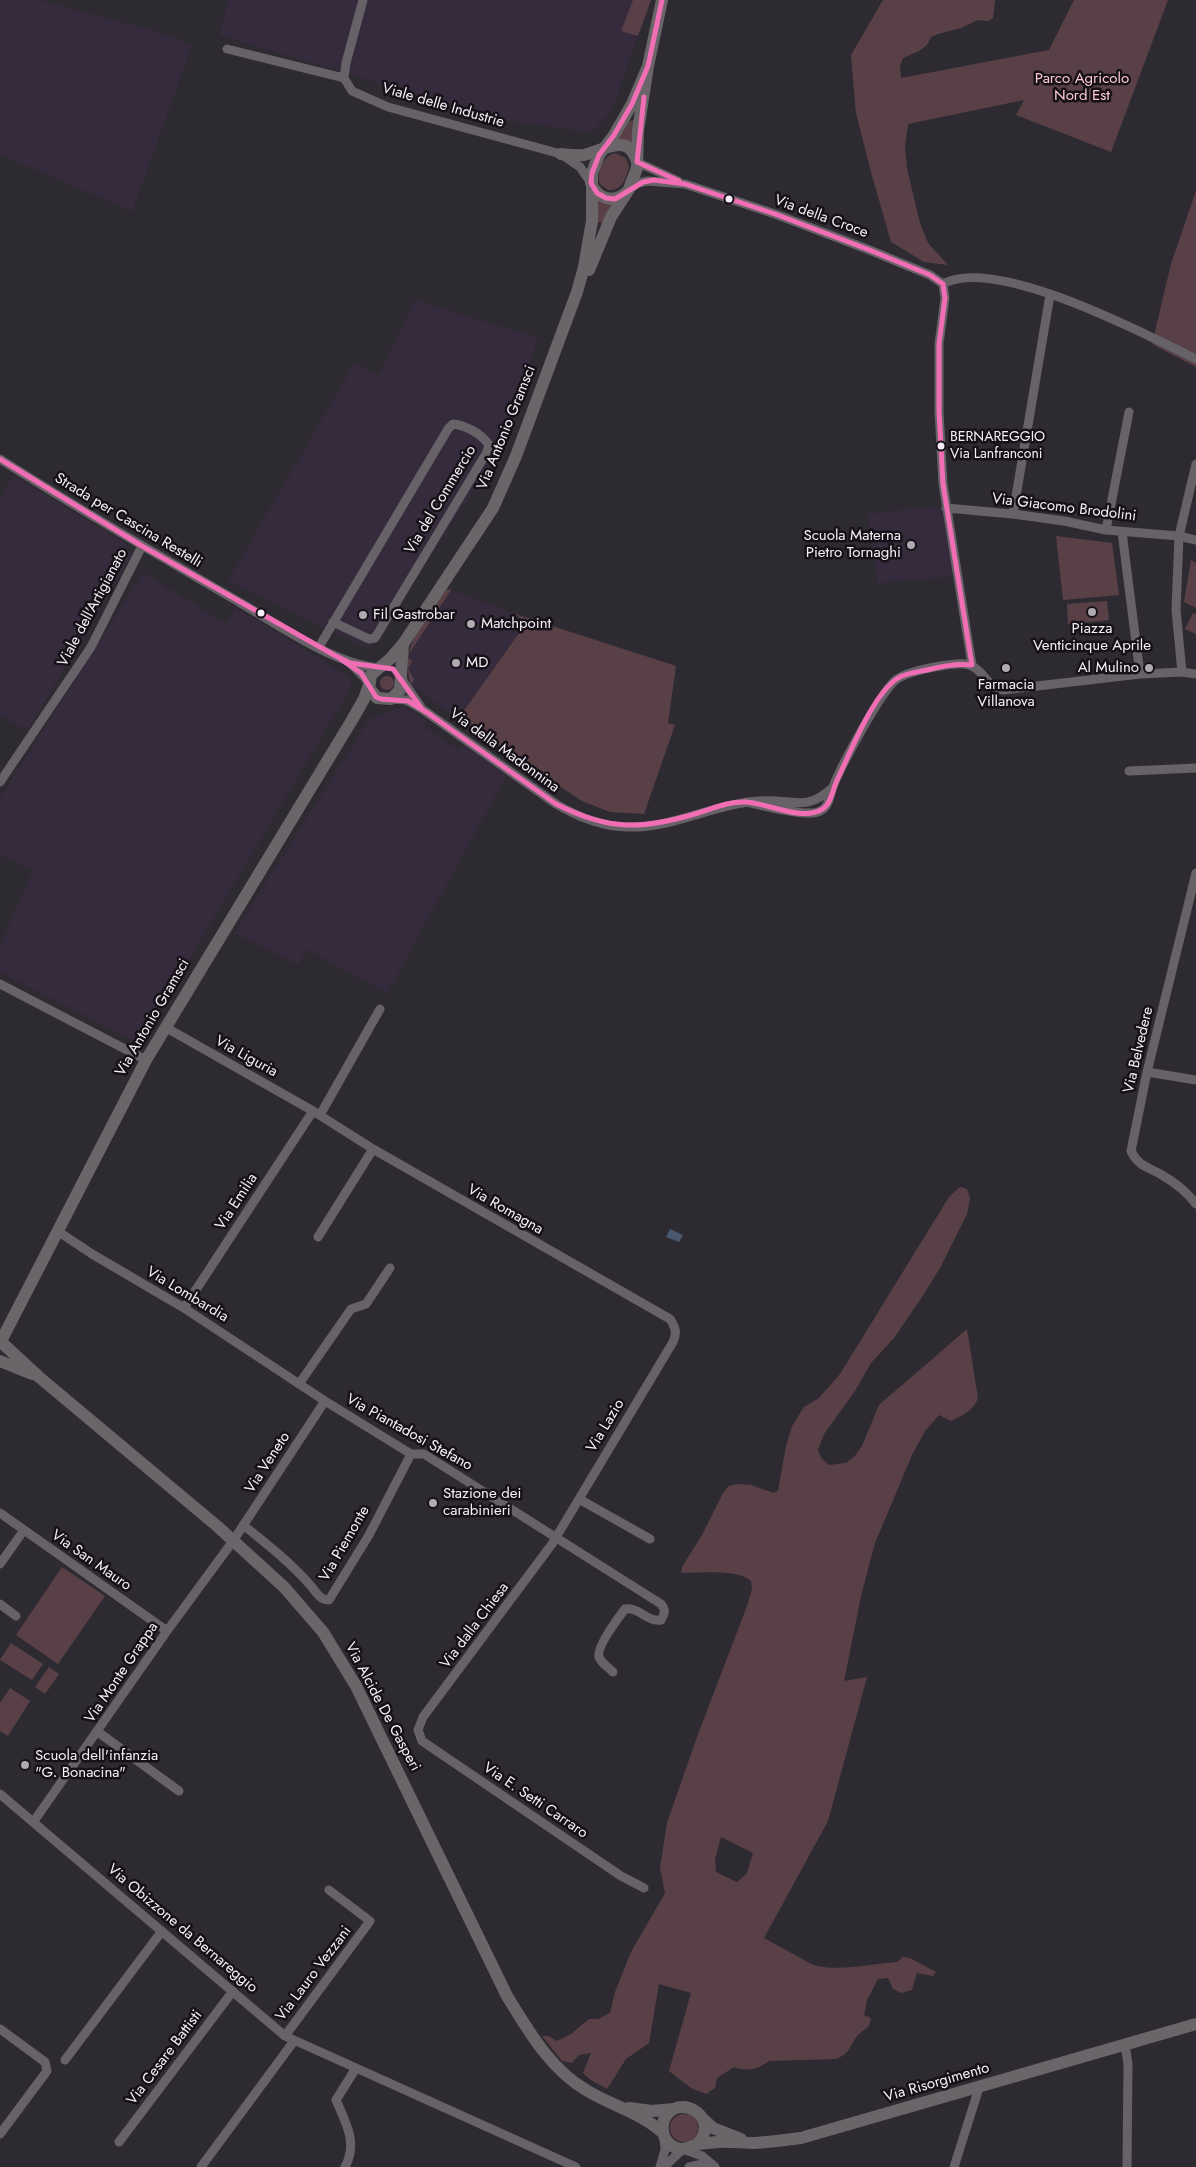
<!DOCTYPE html>
<html>
<head>
<meta charset="utf-8">
<style>
	body { margin:0 }
	canvas { display:block; background:#2e2a31 }
</style>
</head>
<body>
<canvas width="1196" height="2167"></canvas>
<script>
const ctx = document.querySelector('canvas').getContext('2d');
ctx.lineJoin = 'round';
function fillPath(path, color) {
  ctx.fillStyle = color;
  ctx.fill(path, 'evenodd');
}
function strokePath(path, color, width, dash) {
  ctx.strokeStyle = color;
  ctx.lineWidth = width;
  ctx.lineCap = dash ? 'butt' : 'round';
  ctx.setLineDash(dash || []);
  ctx.stroke(path);
}
function label(font, color, halo, rows, align = 'center') {
  ctx.font = font + ' Jost,sans-serif';
  ctx.lineWidth = 5;
  ctx.setLineDash([]);
  ctx.textBaseline = 'middle';
  ctx.strokeStyle = halo;
  ctx.fillStyle = color;
  for (const [text, x, y, turn = 0] of rows) {
    ctx.save();
    ctx.translate(x, y);
    ctx.rotate((+turn || 0) * Math.PI / 180);
    ctx.textAlign = isNaN(turn) ? turn : align;
    if (halo) ctx.strokeText(text, 0, 0);
    ctx.fillText(text, 0, 0);
    ctx.restore();
  }
}
fillPath(new Path2D(`
	M0,0h38l117,31 37,14 -60,166 -132,-57z
	M228,0h422l-38,110 -20,22 -95,-13 -277,-84z
	M415,300l123,38 -38,112 -131,199 -141,-68 127,-218 24,12z
	M13,476l112,67 6,13 -104,175 -27,-16v-214z
	M943,506l10,70 -75,7 -10,-69z
	M143,573l83,51 10,-16 113,69 2,10 -212,356 -139,-71v-26l33,-75 -33,-17v-56z
	M451,590l78,29 -71,100 -47,-34 -3,-16 -1,-12z
	M403,707l24,14 -4,5 36,24 4,-6 43,32 -119,217 -80,-44 -9,16 -64,-32 136,-214z`), '#362b3d');
fillPath(new Path2D(`
	M633,0h18l-13,36 -17,-5z
	M883,0h112l-2,18 -5,3 -10,-1 -17,8 -23,6 -7,3 -4,8 -8,6 -16,7 -3,8 1,12 148,-28 25,-50h94l-57,152 -95,-37 8,-15 -116,24 -3,23 2,22 13,54 8,20 20,22 -24,-3 -33,-20 -20,-70 -15,-59 -5,-58z
	M634,120l-1,28 -17,-5 13,-22z
	M615,153l11,5 3,9c-3,12 -7,24 -21,23l-8,-6c-4,-12 3,-28 15,-31z
	M1196,191v176l-44,-23 19,-80z
	M598,198l16,7 -12,18 -4,-1z
	M1056,536l56,7 7,52 -56,5z
	M1191,560l5,3v45l-12,-6z
	M447,589l4,1 -44,67 5,4 -4,8 6,10 -3,6c-13,-39 15,-66 36,-96z
	M1107,601l2,19 -41,4 -1,-20z
	M1193,613l3,1v20l-11,-5z
	M515,614l161,52 -8,57 7,2 -31,89 -34,-2 -28,-11 -124,-82 64,-90 -2,-11z
	M380 683a7 7 0 1 1 14 0a7 7 0 1 1-14 0Z
	M960,1187l7,2 3,9 -3,16 -27,54 -18,29 -28,41 -23,25 -16,28 -31,43 -6,16 4,9 7,6 17,-2 8,-6 8,-11 17,-41 88,-76 11,69c-4,12 -16,18 -27,23l-12,-6 -14,16 -13,24 -37,88 -14,53 -17,85 23,-4 -39,144 -64,117 49,27c27,7 56,-1 84,-3l6,-5 7,1 26,14 -3,4 -16,-3 -5,17 -11,3 -8,-4 -5,-11 -10,1 -11,21 -3,15 7,3c-1,9 -4,10 -11,15 -10,9 -7,19 -24,26l-67,2c-10,8 -23,11 -35,6l-17,11 -2,10 -9,6 -15,-6 -22,-17 22,-78 -32,-9 -10,59 -23,16 -19,30 -16,-9 -8,-7 8,-20 -12,2 -7,8 -10,-2 -20,-25h6l9,5 14,-7 18,-15h9l12,-6 5,-21 16,-40 34,-59 -5,-25 7,-45 30,-86 50,-131 5,-17 -1,-8c-13,-12 -52,-8 -70,-8l2,-8 18,-28 22,-44 6,-7 8,-2 14,1 23,8 4,-2 8,-45 6,-20 12,-19 15,-9 21,-24 109,-177zM721,1837l32,16 -6,20 -10,9 -21,-10 -1,-13z
	M62,1567l43,29 -47,68 -42,-29z
	M11,1643l32,21 -11,16 -32,-20z
	M49,1667l10,7 -14,20 -10,-7z
	M10,1688l20,13 -22,35 -8,-5v-28z
	M670 2128a14 14 0 1 1 28 0a14 14 0 1 1-28 0Z`), '#594047');
fillPath(new Path2D(`
	M670,1229l13,6 -4,7 -13,-5z`), '#4b5970');
strokePath(new Path2D(`
	M363,0l-17,63 -2,15 8,13 36,16 173,47 19,13 11,16
	M227,49l117,29
	M637,162l41,19
	M630,189l8,-6 10,-2 37,3 90,30 92,35 63,26 13,9
	M943,284l2,14 -6,46v67l4,73 29,181
	M943,284c52,-29 202,50 253,75
	M0,459c78,50 158,96 239,143 40,23 94,62 140,66
	M946,508l67,6 51,7 42,9 73,6 17,4
	M1013,514l37,-219
	M1106,530l23,-118
	M1122,532l18,142
	M319,647l20,-34 109,-184 5,-5c12,1 29,10 36,21l-2,7 -112,186 -6,1 -36,-17
	M350,663l15,15 4,7
	M1182,672l-6,-62 3,-74 17,-72
	M401,678l20,29
	M391,699l15,1 16,9 134,95c22,13 46,23 72,23 42,2 86,-23 130,-26 32,-3 48,12 74,-13
	M1129,771l67,-3
	M0,782l91,-135 51,-101
	M746,802c16,3 58,15 72,10 11,-4 11,-14 15,-25 7,-19 49,-98 64,-108 12,-8 44,-14 59,-15 29,-3 28,25 47,26l137,-16 42,-2 14,2
	M1196,873l-49,199 -16,79c7,15 17,16 31,24 12,7 25,17 34,29
	M0,984l146,76
	M165,1027l148,84 60,38 297,170c6,9 7,14 3,23l-121,202 -129,173 -5,13 4,11 199,135 23,12
	M1147,1072l49,8
	M320,1115l60,-106
	M59,1232l33,22 92,54 141,93 86,53h13l237,150c5,6 4,9 0,16 -15,2 -21,-13 -36,-11 -6,8 -29,38 -26,48 2,6 9,10 14,15
	M318,1237l55,-88
	M184,1308l129,-197
	M299,1384l52,-75 15,-5 24,-36
	M579,1499l71,40
	M0,1513l167,118
	M243,1525c24,19 48,38 68,61 5,6 9,14 18,14l40,-65 42,-81
	M0,1564l24,-34
	M0,1604l16,12
	M98,1732l81,59
	M0,1794l285,242 291,131
	M34,1821l133,-190 66,-90 92,-140
	M0,2029l45,33 2,9 -47,63
	M285,2036l85,-115 -41,-31
	M1125,2045l3,19 -1,103
	M65,2060l97,-129
	M119,2142l114,-151
	M201,2167l93,-126
	M345,2167c13,-24 1,-44 -9,-67l20,-32
	M660,2167l5,-17 -1,-13
	M664,2167l19,-18 19,7 13,11
	M689,2167l14,-3h9
	M954,2167l25,-79`), '#666267', 9);
strokePath(new Path2D(`
	M561,154c8,1 15,2 23,1 19,-4 45,-24 53,7
	M591,183c6,16 23,21 36,9
	M589,270l22,-53 18,-28 8,-21 1,-37 10,-65 14,-66
	M403,644l-3,46 -9,9 -14,-1 -8,-10 2,-13 20,-17 12,-14 90,-136 23,-52 61,-164 7,-25 8,-46v-48l7,-18 15,-20 18,-31 16,-38
	M0,1341l39,36 178,149 67,61 39,45 33,54 151,310c21,34 43,73 79,94 24,15 56,23 77,43
	M0,1343l146,-283 206,-340 12,-21 5,-14
	M0,1361l32,13
	M629,2108l23,3 22,-2
	M703,2119l10,9 28,11
	M697,2144c26,-26 -20,-54 -33,-24 -2,6 -2,12 1,18 3,6 9,10 15,11 8,1 11,-3 18,-5 6,-1 13,-1 19,-2 13,-1 26,1 38,1 16,-1 31,-3 46,-5l395,-114`), '#6a6569', 12);
strokePath(new Path2D(`
	M662,0l-14,66 -16,38 -18,31 -15,20 -7,18 -1,10 6,10 9,5 9,1 28,-17 11,-2 31,4 90,30 92,35 63,26 13,9
	M644,97l-7,65 42,19
	M943,284l2,14 -6,46v67l4,73 29,181
	M0,459l142,87 192,109 16,8 43,6 29,40 134,95c53,27 86,26 142,9 16,-5 32,-12 48,-11 22,1 58,21 78,6 8,-6 9,-21 14,-30 13,-27 35,-84 60,-100 8,-5 20,-6 29,-8 15,-4 29,-7 45,-5
	M339,658l22,15 15,24 5,2 27,2 23,14`), '#f16eb4', 5);
for (const [x, y, r, color] of [
	[729,199,4.5,"#f4eff8"],
	[941,446,4.5,"#f4eff8"],
	[911,545,5,"#afaab2"],
	[1092,612,5,"#afaab2"],
	[261,613,4.5,"#f4eff8"],
	[363,615,5,"#afaab2"],
	[471,624,5,"#afaab2"],
	[456,663,5,"#afaab2"],
	[1006,668,5,"#afaab2"],
	[1149,668,5,"#afaab2"],
	[433,1503,5,"#afaab2"],
	[25,1765,5,"#afaab2"]
]) {
  const dot = new Path2D();
  dot.arc(x, y, r, 0, 2 * Math.PI);
  ctx.fillStyle = color;
  ctx.fill(dot);
  strokePath(dot, '#151117', 2);
}
label('14px', '#f4eff8', '#151117', [
	["BERNAREGGIO",950,438],
	["Via Lanfranconi",950,455]
], 'left');
label('15px', '#fdcad5', '#151117', [
	["Parco Agricolo",1082,79],
	["Nord Est",1082,96]
]);
label('15px', '#f4eff8', '#151117', [
	["Viale delle Industrie",443,106,16],
	["Via della Croce",821,217,20],
	["Via Antonio Gramsci",507,428,-68],
	["Via del Commercio",441,500,-59],
	["Via Giacomo Brodolini",1064,508,7],
	["Strada per Cascina Restelli",128,521,31],
	["Viale dell'Artigianato",93,608,-62],
	["Via della Madonnina",504,751,36],
	["Via Antonio Gramsci",153,1018,-60],
	["Via Belvedere",1139,1050,-77],
	["Via Liguria",246,1057,29],
	["Via Emilia",237,1202,-57],
	["Via Romagna",505,1210,30],
	["Via Lombardia",187,1295,31],
	["Via Lazio",606,1426,-59],
	["Via Piantadosi Stefano",409,1433,29],
	["Via Veneto",268,1463,-57],
	["Via Piemonte",345,1544,-60],
	["Via San Mauro",91,1561,35],
	["Via dalla Chiesa",475,1626,-53],
	["Via Monte Grappa",122,1673,-56],
	["Via Alcide De Gasperi",382,1707,62],
	["Via E. Setti Carraro",535,1801,34],
	["Via Obizzone da Bernareggio",182,1929,40],
	["Via Lauro Vezzani",314,1974,-53],
	["Via Cesare Battisti",165,2058,-53],
	["Via Risorgimento",937,2083,-16]
]);
label('15px', '#f4eff8', '#151117', [
	["Scuola Materna",901,536,"right"],
	["Pietro Tornaghi",901,553,"right"],
	["Fil Gastrobar",373,615],
	["Matchpoint",481,624],
	["Piazza",1092,629,"center"],
	["Venticinque Aprile",1092,646,"center"],
	["MD",466,663],
	["Al Mulino",1139,668,"right"],
	["Farmacia",1006,685,"center"],
	["Villanova",1006,702,"center"],
	["Stazione dei",443,1494],
	["carabinieri",443,1511],
	["Scuola dell'infanzia",35,1756],
	["\"G. Bonacina\"",35,1773]
], 'left');
</script>
</body>
</html>
